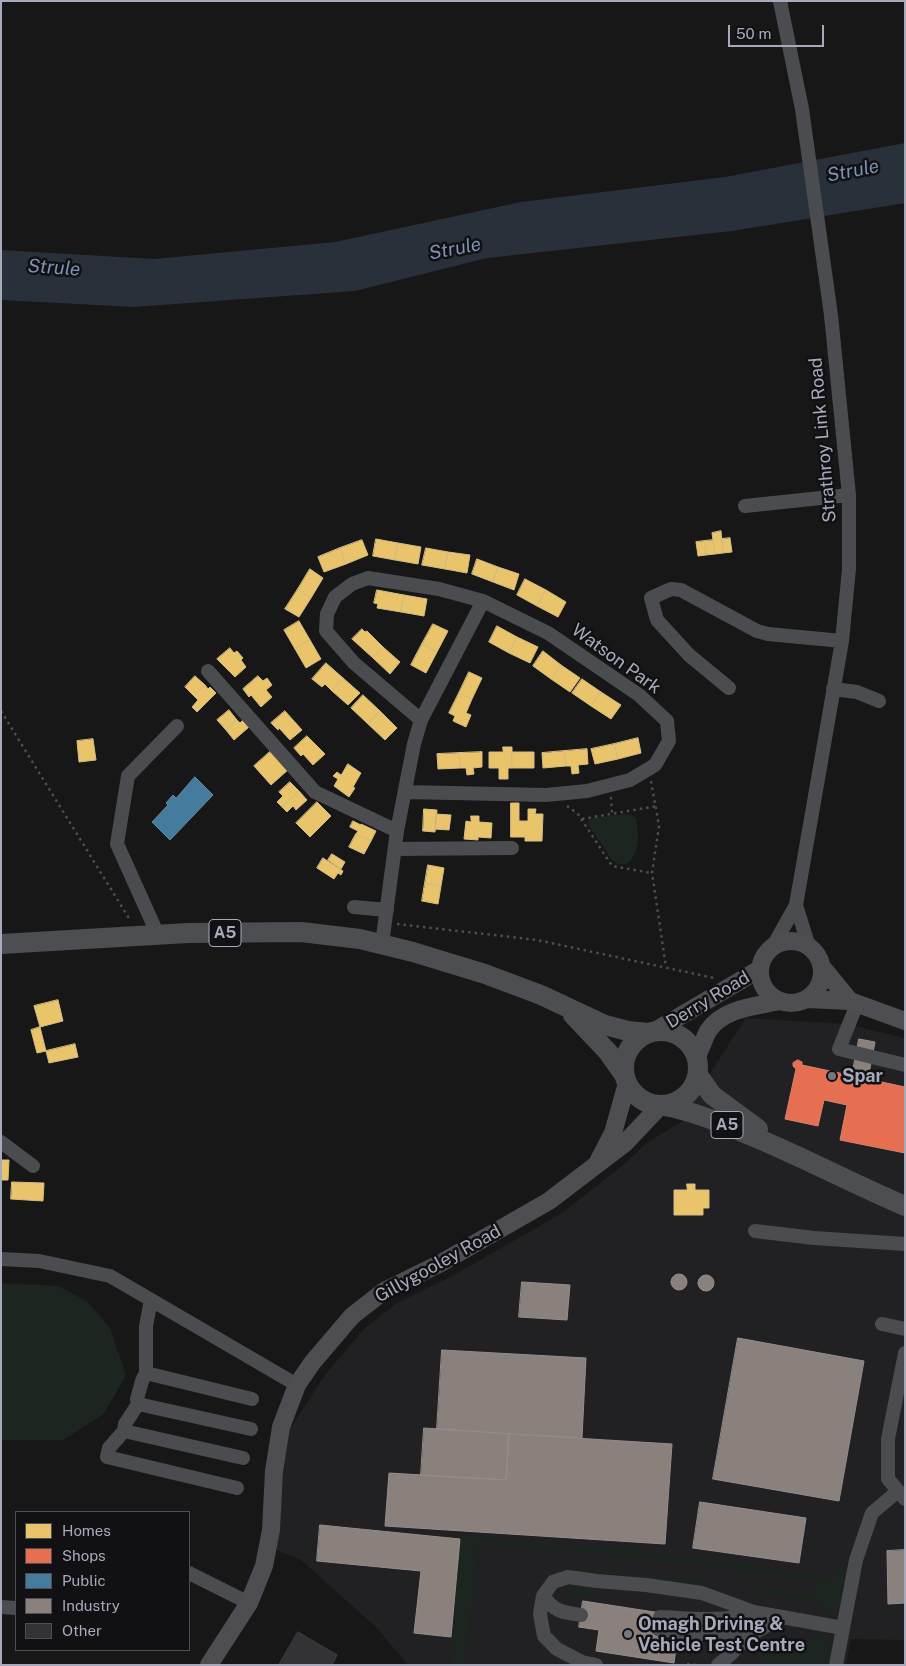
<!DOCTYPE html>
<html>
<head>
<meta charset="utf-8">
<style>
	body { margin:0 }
	#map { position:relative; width:906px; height:1666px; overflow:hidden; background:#171717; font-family:"Public Sans",sans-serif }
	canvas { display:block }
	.frame { position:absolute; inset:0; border:2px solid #a7aaba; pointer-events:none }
	.legend { position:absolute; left:15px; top:1511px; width:175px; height:140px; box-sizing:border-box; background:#111113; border:1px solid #4d4e56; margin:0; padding:6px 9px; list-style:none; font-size:15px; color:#a7aaba }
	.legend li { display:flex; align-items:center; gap:10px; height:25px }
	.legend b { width:25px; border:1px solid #4d4e56 }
	.scale { position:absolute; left:728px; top:25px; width:96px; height:22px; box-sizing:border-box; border:2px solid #a7aaba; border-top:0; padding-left:6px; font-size:15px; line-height:18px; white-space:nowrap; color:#a7aaba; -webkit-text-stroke:4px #111113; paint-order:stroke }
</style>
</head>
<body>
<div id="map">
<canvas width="906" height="1666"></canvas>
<div class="frame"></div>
<ul class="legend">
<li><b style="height:14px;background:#e9c46a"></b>Homes</li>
<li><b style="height:14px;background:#e76f51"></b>Shops</li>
<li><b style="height:14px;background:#457b9d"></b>Public</li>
<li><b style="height:14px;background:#8a817c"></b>Industry</li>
<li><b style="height:14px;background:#333335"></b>Other</li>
</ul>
<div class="scale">50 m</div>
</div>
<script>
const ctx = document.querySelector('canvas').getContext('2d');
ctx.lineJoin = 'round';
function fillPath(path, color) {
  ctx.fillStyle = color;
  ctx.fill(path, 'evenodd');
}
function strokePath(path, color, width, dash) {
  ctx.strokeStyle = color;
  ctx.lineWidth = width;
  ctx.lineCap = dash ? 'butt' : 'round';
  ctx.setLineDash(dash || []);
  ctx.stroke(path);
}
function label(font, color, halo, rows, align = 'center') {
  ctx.font = font + ' "Public Sans",sans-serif';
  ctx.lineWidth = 5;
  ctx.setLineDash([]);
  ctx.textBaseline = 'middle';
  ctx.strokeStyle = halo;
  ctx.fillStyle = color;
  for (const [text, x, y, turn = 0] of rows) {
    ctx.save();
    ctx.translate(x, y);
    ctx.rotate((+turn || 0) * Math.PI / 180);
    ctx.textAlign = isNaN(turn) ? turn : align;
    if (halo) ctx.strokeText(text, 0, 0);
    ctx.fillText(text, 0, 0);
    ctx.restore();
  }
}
fillPath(new Path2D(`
	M746,1018l100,6 59,14v602l-54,-1 -5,26h-438l-31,-37 -76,-68 -27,-11 12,-114 39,-60 40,-47 32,-25 57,-28 108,-62 65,-51 18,-18 39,-24 28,-50z`), '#212123');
fillPath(new Path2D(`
	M626,814l6,1 4,4c1,7 2,13 2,20 -1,16 -11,35 -27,20l-23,-35 1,-4 4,-2z
	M1,1283l57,3 29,15 23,27 16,47 -22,39 -41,26h-62z
	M461,1535l82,9 56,4 107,11 129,20 4,-15 4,3 2,7 -6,31 -7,6 -10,3 2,-9 -84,-18h19l57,8 2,-15 -251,-31h-31l-57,-5 -15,121h-13z
	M564,1565l149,18 4,4 -151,-19z
	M572,1585l22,2 -2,8h-7l-2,4 -14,-1z
	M813,1634c20,4 19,14 15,31h-70l9,-29 44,7z`), '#1c251f');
fillPath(new Path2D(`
	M905,143v60l-173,28 -245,27 -132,33 -222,16 -132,-7v-50l153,9 181,-17 186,-40 204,-25z`), '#28303a');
const homes = new Path2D(`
	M721,531l2,22 -8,1 -3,-21z
	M730,538l2,14 -9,1 -1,-14z
	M376,539l22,4 -3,17 -22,-4z
	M362,540l6,15 -22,9 -6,-16z
	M713,540l2,14 -9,1 -2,-14z
	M704,541l2,14 -8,1 -2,-14z
	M398,543l23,4 -3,17 -23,-4z
	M340,548l6,16 -22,8 -6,-15z
	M426,548l22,4 -3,17 -23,-4z
	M448,552l22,3 -3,18 -22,-4z
	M477,559l21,8 -5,15 -21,-8z
	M498,567l21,7 -5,16 -21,-8z
	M310,569l13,9 -12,20 -13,-9z
	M525,579l21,11 -9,16 -20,-11z
	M298,589l13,9 -12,19 -14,-8z
	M377,590l27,5 -3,17 -24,-4 1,-4 -4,-1z
	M546,590l20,12 -8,15 -21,-11z
	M404,595l23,4 -3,17 -23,-4z
	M299,621l11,19 -15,9 -11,-19z
	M433,624l15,7 -11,21 -15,-8z
	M497,626l20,11 -8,16 -20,-11z
	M362,629l3,3 2,-1 16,16 -10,11 -21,-19z
	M517,637l21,10 -8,16 -21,-10z
	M310,640l11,19 -15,9 -11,-19z
	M422,644l15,8 -11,21 -15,-8z
	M383,647l17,15 -10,12 -17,-16z
	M230,648l4,5 3,-2 6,7 -2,2 5,7 -11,10 -18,-18z
	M543,651l18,14 -10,14 -18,-13z
	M326,663l17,15 -11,13 -7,-7 -3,3 -10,-8z
	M561,665l19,13 -10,14 -19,-13z
	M469,672l13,6 -10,21 -13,-6z
	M195,676l10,9 -11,11 -9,-9z
	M258,676l5,5 4,-3 5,7 -6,5 6,7 -11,10 -10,-12 -2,2 -6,-8z
	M343,678l17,15 -12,12 -16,-14z
	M582,679l19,13 -10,14 -19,-13z
	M205,685l3,4 2,-2 6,6 -19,19 -5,-5 6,-7 -4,-4z
	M601,692l20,13 -10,14 -20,-13z
	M459,693l13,6 -6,14 5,2 -5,12 -13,-6 2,-5 -6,-3z
	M363,695l17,16 -12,13 -17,-16z
	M229,710l8,10 -11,10 -9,-10z
	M285,711l17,19 -12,10 -11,-12 -1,2 -7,-7z
	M380,711l17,17 -12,12 -17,-16z
	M237,720l3,3 3,-3 6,7 -15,13 -8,-10z
	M307,736l18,18 -12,11 -10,-11 -2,2 -7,-8z
	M638,738l3,15 -23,6 -4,-15z
	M93,739l3,21 -17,2 -2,-21z
	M614,744l4,15 -23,5 -4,-15z
	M503,747h9v21h-4v11h-9v-11h-10v-16h14z
	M587,749l1,15 -10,1 1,8 -7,1 -1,-8h-5l-2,-15z
	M272,750l17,19 -18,16 -17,-19z
	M564,751l2,15 -23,2 -1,-15z
	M482,752v15l-9,1 1,6 -7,1 -1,-7h-6l-1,-15z
	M512,752h22v16h-22z
	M459,753l1,15 -22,1 -1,-15z
	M348,764l13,9 -8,14 2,1 -6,9 -15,-11 4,-7 -5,-3 4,-4 4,3z
	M290,782l9,9 -17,16 -5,-5 6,-6 -4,-4z
	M299,791l8,9 -11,10 -3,-4 -6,6 -5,-5z
	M317,802l14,14 -21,21 -14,-14z
	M511,803h8v18h9v-12h8l-1,5h8l-1,27h-17v-4h-14z
	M424,809l13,1 -2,22 -12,-1z
	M436,814l15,1 -2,15 -14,-1z
	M471,816h8v6l13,1 -1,15 -13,-1v3l-14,-1 2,-18 5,1z
	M353,821l8,4v-1l15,7 -5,10 -15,-7 2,-3 -8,-4z
	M356,834l15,7 -7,13 -15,-7z
	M332,854l13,8 -4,7 -13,-9z
	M323,858l20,13 -2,4 -3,-2 -4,6 -17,-11z
	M428,865l16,3 -3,18 -16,-3z
	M425,883l16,3 -3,18 -16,-3z
	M58,1000l5,21 -23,6 -6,-21z
	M40,1027l6,24 -9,2 -6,-23z
	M75,1044l3,13 -29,6 -3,-12z
	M1,1160h8l-1,20h-7z
	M12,1182l32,1 -1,18 -32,-2z
	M687,1184h8v6h14v18h-6v7h-29v-25h13z`);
fillPath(homes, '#e9c46a');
strokePath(homes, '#d5bc82', 1);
const shops = new Path2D(`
	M798,1060l4,2v3l103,22v66l-65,-13 7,-35 -23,-5 -6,26 -33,-7 11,-50 -3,-3v-3z`);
fillPath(shops, '#e76f51');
strokePath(shops, '#d48170', 1);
const public = new Path2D(`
	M195,777l18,18 -43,45 -18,-18 16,-17 -2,-2 7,-8 3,3z`);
fillPath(public, '#457b9d');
strokePath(public, '#6289a6', 1);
const industry = new Path2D(`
	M859,1039l16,3 -7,37 -16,-3z
	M671 1282a8 8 0 1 1 16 0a8 8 0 1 1-16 0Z
	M698 1283a8 8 0 1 1 16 0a8 8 0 1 1-16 0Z
	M522,1282l48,3 -3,35 -48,-3z
	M738,1338l126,23 -25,140 -126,-22z
	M442,1350l144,8 -4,80 -145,-9z
	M424,1428l85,6 -3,46 -85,-5z
	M509,1434l163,10 -7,100 -280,-18 4,-53 117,7z
	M700,1502l106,16 -7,45 -106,-15z
	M320,1525l140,14 -9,98 -37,-4 7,-62 -104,-10z
	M905,1550v53l-17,1 -1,-53z
	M583,1601l78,12 -4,25 20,3 -3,22 -78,-12 3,-21 -20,-3z`);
fillPath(industry, '#8a817c');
strokePath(industry, '#938d8f', 1);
const building = new Path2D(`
	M298,1632l39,23 -5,10h-53z`);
fillPath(building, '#333335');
strokePath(building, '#3f4044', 1);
strokePath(new Path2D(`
	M1,711l129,209
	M651,781l8,45 -7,47 14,94
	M611,797l1,17
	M567,806l11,8 34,52 40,7
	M582,819l75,-13
	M397,924l140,16 177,38
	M687,1664l10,1`), '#4d4d52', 2.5, [2.5, 4]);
strokePath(new Path2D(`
	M745,506l104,-11
	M208,671l107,121 82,39
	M729,688l-40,-33 -32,-35 -6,-22 20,-9 10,1 76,41 11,3 74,7
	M833,689l24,3 22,9
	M405,792l141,3 41,-4 43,-11 25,-15 14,-24 -2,-20 -28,-26 -91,-62 -65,-32 -44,-12 -71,-11 -16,6 -17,13 -8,17 -1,17 28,32 67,57
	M395,849l117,-1
	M796,905l13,42
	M354,907l33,3
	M158,935l-41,-91 11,-68 49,-50
	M382,944l15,-113 17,-87 7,-24 62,-119
	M772,948l24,-43 46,-264 7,-72v-74l-18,-180 -29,-206 -22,-108
	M857,1004l-18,45 66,16
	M1,1142l32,24
	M755,1231l59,7 91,6
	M1,1259l38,2 71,15 187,109
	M151,1300l-5,26v47l-4,8 -5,18 1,5 -13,20 -1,7 -15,17 -2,9 130,31
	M882,1324l23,5
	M905,1353l-17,86v40l17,20
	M146,1373l106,26
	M138,1404l113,25
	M124,1431l119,27
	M189,1573l60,30
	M543,1596c12,16 19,16 38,19
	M1,1607l15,1
	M660,1617c30,1 65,6 94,-5
	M658,1629l40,5 35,-2 21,-20
	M596,1665l-14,-3 -25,-13 -13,-13 -4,-22 3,-18 10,-14 15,-5 29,4 49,4 56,8 52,19 89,16
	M718,1665l13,-11 16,-17 35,-20
	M836,1665l20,-105 16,-47 26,-22`), '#4b4c50', 14);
strokePath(new Path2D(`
	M760 972a31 31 0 1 1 62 0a31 31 0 1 1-62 0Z
	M822,967l28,34
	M807,999l43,2 55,20
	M655,1031l105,-62
	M697,1056c4,-8 7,-17 11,-25 15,-23 48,-25 72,-30
	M599,1160l14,-27 14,-50
	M209,1665l40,-62 15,-37 7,-36 3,-59 7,-44 16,-42 15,-22 40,-47 32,-25 57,-28 108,-62 76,-58 35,-37`), '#4d4d52', 18);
strokePath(new Path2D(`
	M1,944l187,-11 113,-1 59,7 53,13 72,22 56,21 64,30 23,6 20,2
	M573,1015l35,37 17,24
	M624 1068a37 37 0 1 1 74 0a37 37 0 1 1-74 0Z
	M698,1075l14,20 46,34
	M664,1106c29,5 56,16 83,28 54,22 104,49 158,72`), '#4d4e52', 20);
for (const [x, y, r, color] of [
	[832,1076,5,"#757781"],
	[628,1634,5,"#757781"]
]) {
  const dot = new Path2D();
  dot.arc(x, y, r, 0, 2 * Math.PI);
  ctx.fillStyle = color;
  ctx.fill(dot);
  strokePath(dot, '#111113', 2);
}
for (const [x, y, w] of [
	[225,933,32],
	[727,1125,32]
]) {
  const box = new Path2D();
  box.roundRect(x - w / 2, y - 13.5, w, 27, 4);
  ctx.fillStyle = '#111113';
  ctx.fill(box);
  strokePath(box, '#a7aaba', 1);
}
label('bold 16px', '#a7aaba', null, [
	["A5",225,933],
	["A5",727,1125]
]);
label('18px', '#a7aaba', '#111113', [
	["Strathroy Link Road",823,440,-95],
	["Watson Park",616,659,36],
	["Derry Road",708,1000,-31],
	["Gillygooley Road",438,1264,-29]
]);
label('bold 18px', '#a7aaba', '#111113', [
	["Spar",842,1076],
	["Omagh Driving &",638,1624],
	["Vehicle Test Centre",638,1645]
], 'left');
label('italic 19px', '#7a93b8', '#111113', [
	["Strule",853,171,-11],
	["Strule",455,249,-11],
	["Strule",54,268,4]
]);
</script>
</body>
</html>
